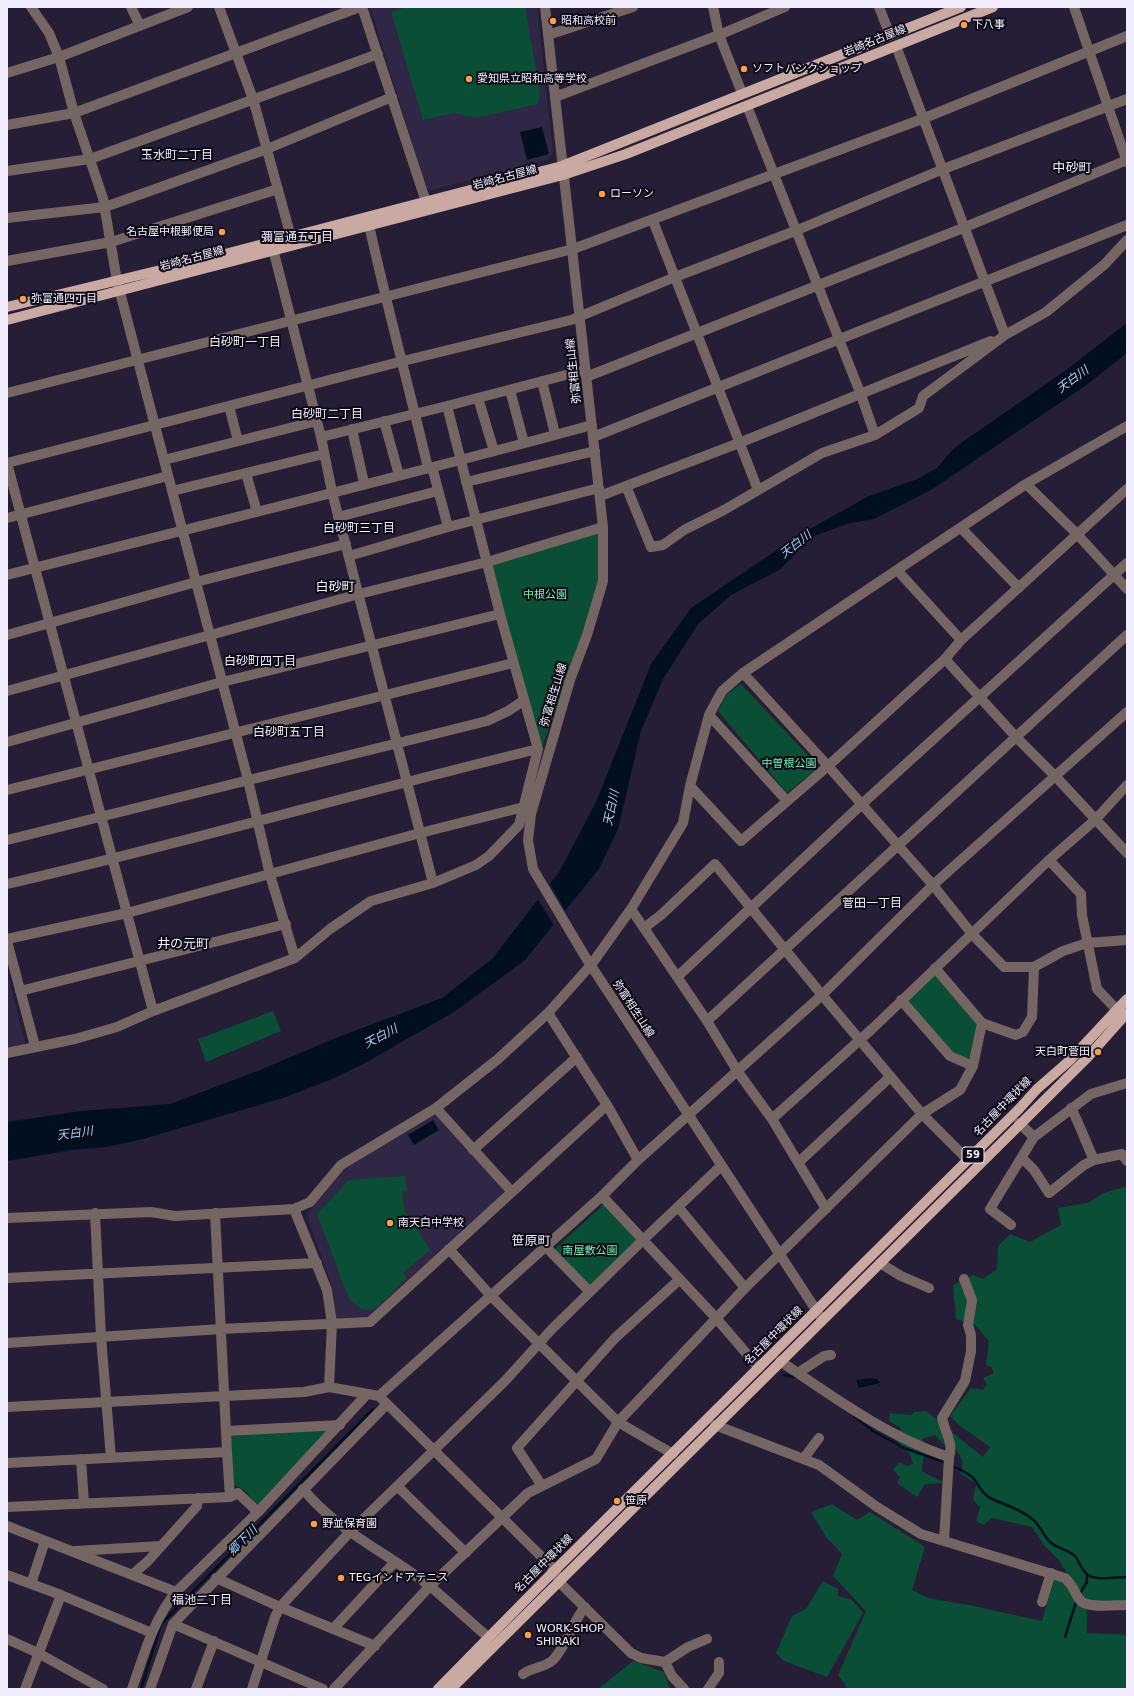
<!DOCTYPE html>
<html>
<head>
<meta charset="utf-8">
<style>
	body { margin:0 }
	#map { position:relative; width:1134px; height:1696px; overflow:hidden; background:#261e37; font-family:"DejaVu Sans",sans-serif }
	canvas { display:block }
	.frame { position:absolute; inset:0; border:8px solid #f1edff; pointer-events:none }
</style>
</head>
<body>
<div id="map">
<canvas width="1134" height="1696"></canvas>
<div class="frame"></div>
</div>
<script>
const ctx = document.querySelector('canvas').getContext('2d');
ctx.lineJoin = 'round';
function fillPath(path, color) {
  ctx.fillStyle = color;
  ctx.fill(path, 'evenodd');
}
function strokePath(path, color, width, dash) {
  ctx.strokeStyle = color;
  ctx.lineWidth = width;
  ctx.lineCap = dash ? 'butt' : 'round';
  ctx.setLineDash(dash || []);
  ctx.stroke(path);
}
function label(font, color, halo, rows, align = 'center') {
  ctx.font = font + ' "DejaVu Sans","Noto Sans JP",sans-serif';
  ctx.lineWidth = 4;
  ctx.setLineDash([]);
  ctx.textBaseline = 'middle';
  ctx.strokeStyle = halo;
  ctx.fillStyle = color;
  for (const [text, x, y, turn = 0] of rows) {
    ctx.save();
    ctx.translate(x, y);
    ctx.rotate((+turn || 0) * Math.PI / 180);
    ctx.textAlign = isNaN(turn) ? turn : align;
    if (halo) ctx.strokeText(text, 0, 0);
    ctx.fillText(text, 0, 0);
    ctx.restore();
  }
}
fillPath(new Path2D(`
	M370,7h167l16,145 -6,8 -116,30 -5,-3z
	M7,973l18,70 -2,3 -16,3z
	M436,1114l70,75v4l-43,37 -95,89 -29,1 -3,-3 -3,-28 -26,-73 3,-6 37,-43 39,-25z`), '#302646');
fillPath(new Path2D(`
	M406,7h119l15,86 -2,11 -63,14 -21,-5 -31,7 -32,-108z
	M600,530l1,50 -60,171 -52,-187z
	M741,684l78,83 -32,26 -69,-82 9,-17z
	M931,976h4l43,49 -8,32 -5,2 -13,-8 -45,-48z
	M273,1011l8,20 -75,31 -8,-23z
	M405,1176l2,15 -5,1 2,17 26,41 -27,23 4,5c-8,7 -30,34 -40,32 -8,-1 -13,-7 -18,-11l-32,-85 32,-34z
	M1127,1186v415h-35l-5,-1 -6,-5 -23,-36 -14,-14 -12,-18 -40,-9 -9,7 -7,-4 4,-14 -7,-7 3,-16 -16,-11 3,-11 -8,-15 -10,-1 -10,-11 -13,4 8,15 -7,5 -1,12 22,12 -19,1 -8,13 -20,-14 3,-6 -7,-7 6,-8 8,4 6,-2 -3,-10 -14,-14 5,-12 -12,-7 1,-8 21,2 3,-3 12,-1 57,46 7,-10 -31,-22 -9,-9 21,-28 12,2 4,-5 -4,-7 11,-5 -3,-6 -5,-2 3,-24 -14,-16 -19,-6 -3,-34 20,-10 10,4 14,-10 1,-23 12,-12 20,8 31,-17 -3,-17 30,-5 16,-10z
	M603,1205h4l30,32v5l-45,44h-4l-33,-37z
	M331,1429l-72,78 -15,-17 -11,-6 -4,-50z
	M832,1504l25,16 13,-8 55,35 -13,43 16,8 41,7 73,16 13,-43 9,3 18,26 5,2v24l40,2v54h-279l-10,-14 28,-64 -33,-35 9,-22 -16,-17 -15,-25z
	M823,1581l15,8v7l14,4 11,13 -36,64 -43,-16 -8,-8 16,-37 14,-7z
	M633,1661l31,11 6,17h-72z`), '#094e35');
fillPath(new Path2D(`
	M542,127l7,27 -22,6 -7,-28z
	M1127,323v30l-42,33 -154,104 -57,29 -24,4 -39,14 -30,32 -50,26 -33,29 -35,55 -22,52 -23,98 -19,40 -75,92 -70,51 -89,51 -35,17 -47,18 -140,41 -36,8 -35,3 -65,11v-39l74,-11 89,-7 90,-34 78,-33 104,-39 50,-39 67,-87 37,-70 55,-138 40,-56 108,-73 70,-39 46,-16 22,-12 17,-20 112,-78z
	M433,1120l6,10 -25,15 -6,-10z
	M872,1378l5,1 3,4 -21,5 -3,-8z`), '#001020');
fillPath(new Path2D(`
	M549,882l17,30 -11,15 -18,-29z`), '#261e37');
strokePath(new Path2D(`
	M783,1375l14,2
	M854,1416l19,15 31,17 39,14
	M951,1465c7,4 18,8 23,14 6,8 9,16 18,20 13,6 28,10 39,19 9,6 11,16 19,24 7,7 19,7 26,15 4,6 5,13 12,18 9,6 28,2 39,2
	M1079,1595l8,-13v-7
	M1065,1637l12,-38
	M141,1689l20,-65 212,-215`), '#001020', 2.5);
strokePath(new Path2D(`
	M31,7l18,26 10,24 15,56 29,85 14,83 131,499 22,95 25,83
	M131,7l9,19
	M219,7l34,92 38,138
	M362,7l64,195
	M545,7l58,520v54l-16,54 -17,45 -39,134 -3,26 5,29 53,89 236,361
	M713,7l6,28 23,58
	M879,7l11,28
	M1074,7l53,155
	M548,35l85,-28
	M896,46l109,289
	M7,73l52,-16 129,-50
	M555,97l164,-62 66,-28
	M747,106l114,289 14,40
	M7,125l67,-12 286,-106
	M7,171l83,-12 288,-105
	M7,218l98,-11 162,-58 125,-52
	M653,221l105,269
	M369,225c18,82 40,162 59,243
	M273,249l48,188 11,55 101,391
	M7,261l104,-19 167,-53
	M586,377l377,-149 164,-68
	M542,381l13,53
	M510,390l14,53
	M7,393l566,-144 349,-130 205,-83
	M478,398l16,53
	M229,406l9,35
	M384,421l15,54
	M352,429l12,54
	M321,437l126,-31 138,-36
	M593,437l534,-212
	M164,460l153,-39
	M7,463l396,-102 168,-41 104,-43 120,-46 146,-61 186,-71
	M7,463l146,548
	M432,467l16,60
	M246,473l11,39
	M466,482l129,-31
	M1026,484l51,50 50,55
	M626,486l25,61 12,-2 21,-15 40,-20 98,-57 53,-18 44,-27 4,-12 82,-61 41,-23 59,-48 22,-24
	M172,491l152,-37
	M600,496l139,-53 252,-102
	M338,517l100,-26
	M7,518l161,-42
	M961,528l58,60
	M349,556l99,-29 151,-39
	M897,570l129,-86 101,-58
	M7,575c195,-50 391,-97 585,-150
	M7,635l189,-53 150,-38
	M961,640l166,-151
	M945,659l71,78 40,40 71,76
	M7,691l352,-97 128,-32 116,-35
	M709,715l77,85
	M7,742l215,-60 278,-68
	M690,786l51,55 87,-75 105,119 39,49 32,33h30l29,-16 24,-8 40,-3
	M7,790l506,-127
	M7,840l480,-119 21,-10 15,-10
	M1049,860l32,34 1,21 15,74 20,21
	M7,884c178,-41 353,-92 531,-135
	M631,909l76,112 31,51 34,47 54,90
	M644,928l17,-13 54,-51 107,131 100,119 38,-24 13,-24 9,-43
	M7,939l120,-26 293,-80 104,-26
	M7,941l28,105
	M935,968l47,55 34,12 7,-3 9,-15 2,-50
	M677,977l185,-173 265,-241
	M20,991l266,-67
	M901,1000l49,56 23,10
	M548,1013l59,92 31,55
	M707,1021l420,-386
	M7,1053l68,-14 42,-12 36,-16 142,-53 35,-29 41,-28 62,-18 43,-18 13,-9 30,-31 19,-76 -38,-135 -53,-208
	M436,1108l62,-49 50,-46 43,-48 40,-56 52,-86 7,-37 19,-71 13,-24 21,-18 154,-103 64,70 -16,19 -117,107 -85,-93
	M1071,1108c9,17 15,35 23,52
	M772,1119l100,-90 177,-169 46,-40 32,-35
	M1019,1123l15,14 57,-43 36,-11
	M473,1150l104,-93
	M1022,1158l12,12 15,23 35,-28 10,-5 28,-6 5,7
	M799,1162l91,-85
	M512,1192l95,-87
	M602,1196l114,122 43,50
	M679,1208l66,80
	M95,1213l6,124 10,121
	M215,1213l12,239
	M7,1218l144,-6 24,4 119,-7 33,81 5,33 -3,64
	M1011,1225l-21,-16 44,-72
	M546,1247l44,45
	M449,1249l42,47 127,126 55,32
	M880,1263l21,13 28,12
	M7,1278l310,-15
	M7,1343l214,-14 149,-7 142,-130 -76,-84 -95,57 -31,37 -16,7
	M780,1361c53,36 108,76 169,96l-5,84
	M798,1373l26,-17 7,-1
	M379,1396l176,174 4,12 72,71 10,5 24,4 23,-15 19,-8
	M7,1407l297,-15 25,-5 50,9 223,-200 36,-36 184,-165 111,-110 194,-173
	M715,1425l104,40 58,42 44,27 144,44c7,6 9,13 14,21 6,10 36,6 48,6
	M226,1431l114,-6
	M949,1457c5,-13 -4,-25 -7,-39l23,-37 6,-30v-16l-3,-10 4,-25 -8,-21
	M804,1458l15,-20
	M81,1459l3,44
	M7,1463l220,-11 3,45 -223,10
	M397,1486l69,67
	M542,1486l-25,-38 98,-110 65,-59
	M303,1489c35,43 85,64 128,98 19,16 38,34 57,50
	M230,1497l8,-4 20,19
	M7,1526l169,66
	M75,1551l86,-5
	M7,1575l54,20 91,38
	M132,1575l16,-14 49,-55 1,-8
	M216,1578l64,29 95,39
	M31,1584l14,-43
	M1042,1602l9,-29
	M173,1624l150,65
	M333,1629l61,-66
	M7,1639l31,14 65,36
	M665,1662l7,14 12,13
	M523,1674c9,-7 23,-6 31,-15 13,-15 18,-36 31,-52
	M25,1689l36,-94
	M132,1689c12,-34 21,-69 44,-97l82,-80 109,-118
	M150,1689l23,-65 214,-220
	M196,1689l18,-48
	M252,1689l23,-72 5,-10 69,-74 156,-152 47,-52 91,-89 78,-74
	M334,1689l96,-103 98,-93 68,-34 22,-37 127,-134 177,-174 46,46
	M708,1689l11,-16v-11`), '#766663', 10);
strokePath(new Path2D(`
	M7,307l191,-46 364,-95 399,-159
	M7,320l556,-145 63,-21 367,-147
	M438,1689l117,-119 464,-461 18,-20 32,-28 58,-62
	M451,1689l636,-631 40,-45`), '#caa9a3', 10);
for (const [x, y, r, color] of [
	[553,21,4,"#f9a04c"],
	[964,25,4,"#f9a04c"],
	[744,69,4,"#f9a04c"],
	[469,79,4,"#f9a04c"],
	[602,194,4,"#f9a04c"],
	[222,232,4,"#f9a04c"],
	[23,299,4,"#f9a04c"],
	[1098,1052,4,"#f9a04c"],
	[390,1223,4,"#f9a04c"],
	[617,1501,4,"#f9a04c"],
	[314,1524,4,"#f9a04c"],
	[341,1578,4,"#f9a04c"],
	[528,1635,4,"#f9a04c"]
]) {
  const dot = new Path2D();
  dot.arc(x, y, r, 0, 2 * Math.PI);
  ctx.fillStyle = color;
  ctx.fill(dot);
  strokePath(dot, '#0e0b16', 1.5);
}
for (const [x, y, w] of [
	[973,1155,22]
]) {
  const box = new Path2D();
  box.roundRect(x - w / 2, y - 8, w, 16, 3);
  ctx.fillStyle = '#0e0b16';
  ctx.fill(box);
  strokePath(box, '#f1edff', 1);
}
label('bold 10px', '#f1edff', null, [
	["59",973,1155]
]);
label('11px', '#f1edff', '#0e0b16', [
	["昭和高校前",561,21],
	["下八事",972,25],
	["ソフトバンクショップ",752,69],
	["愛知県立昭和高等学校",477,79],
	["ローソン",610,194],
	["名古屋中根郵便局",214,232,"right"],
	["弥富通四丁目",31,299],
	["天白町菅田",1090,1052,"right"],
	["南天白中学校",398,1223],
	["笹原",625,1501],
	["野並保育園",322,1524],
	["TEGインドアテニス",349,1578],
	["WORK-SHOP",536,1629],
	["SHIRAKI",536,1642]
], 'left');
label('11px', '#f1edff', '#0e0b16', [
	["岩崎名古屋線",875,41,-22],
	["岩崎名古屋線",505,178,-15],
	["岩崎名古屋線",192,259,-15],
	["弥富相生山線",574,371,-96],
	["弥富相生山線",554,695,-73],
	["弥富相生山線",633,1009,57],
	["名古屋中環状線",1003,1107,-46],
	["名古屋中環状線",774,1336,-45],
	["名古屋中環状線",544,1564,-45]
]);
label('11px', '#70f1ba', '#0e0b16', [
	["中根公園",545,595],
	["中曽根公園",789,764],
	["南屋敷公園",590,1251]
]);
label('12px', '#f1edff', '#0e0b16', [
	["玉水町二丁目",177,156],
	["彌富通五丁目",297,238],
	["白砂町一丁目",245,343],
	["白砂町二丁目",327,415],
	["白砂町三丁目",359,529],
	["白砂町四丁目",260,662],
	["白砂町五丁目",289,733],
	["菅田一丁目",872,904],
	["福池二丁目",202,1601]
]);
label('italic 12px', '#9dd2ff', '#0e0b16', [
	["天白川",1073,380,-37],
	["天白川",796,545,-38],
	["天白川",612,808,-78],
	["天白川",381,1037,-28],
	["天白川",75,1134,-8],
	["郷下川",243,1541,-45]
]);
label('13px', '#f1edff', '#0e0b16', [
	["中砂町",1072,169],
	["白砂町",335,588],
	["井の元町",183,945],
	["笹原町",531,1242]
]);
</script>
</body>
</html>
